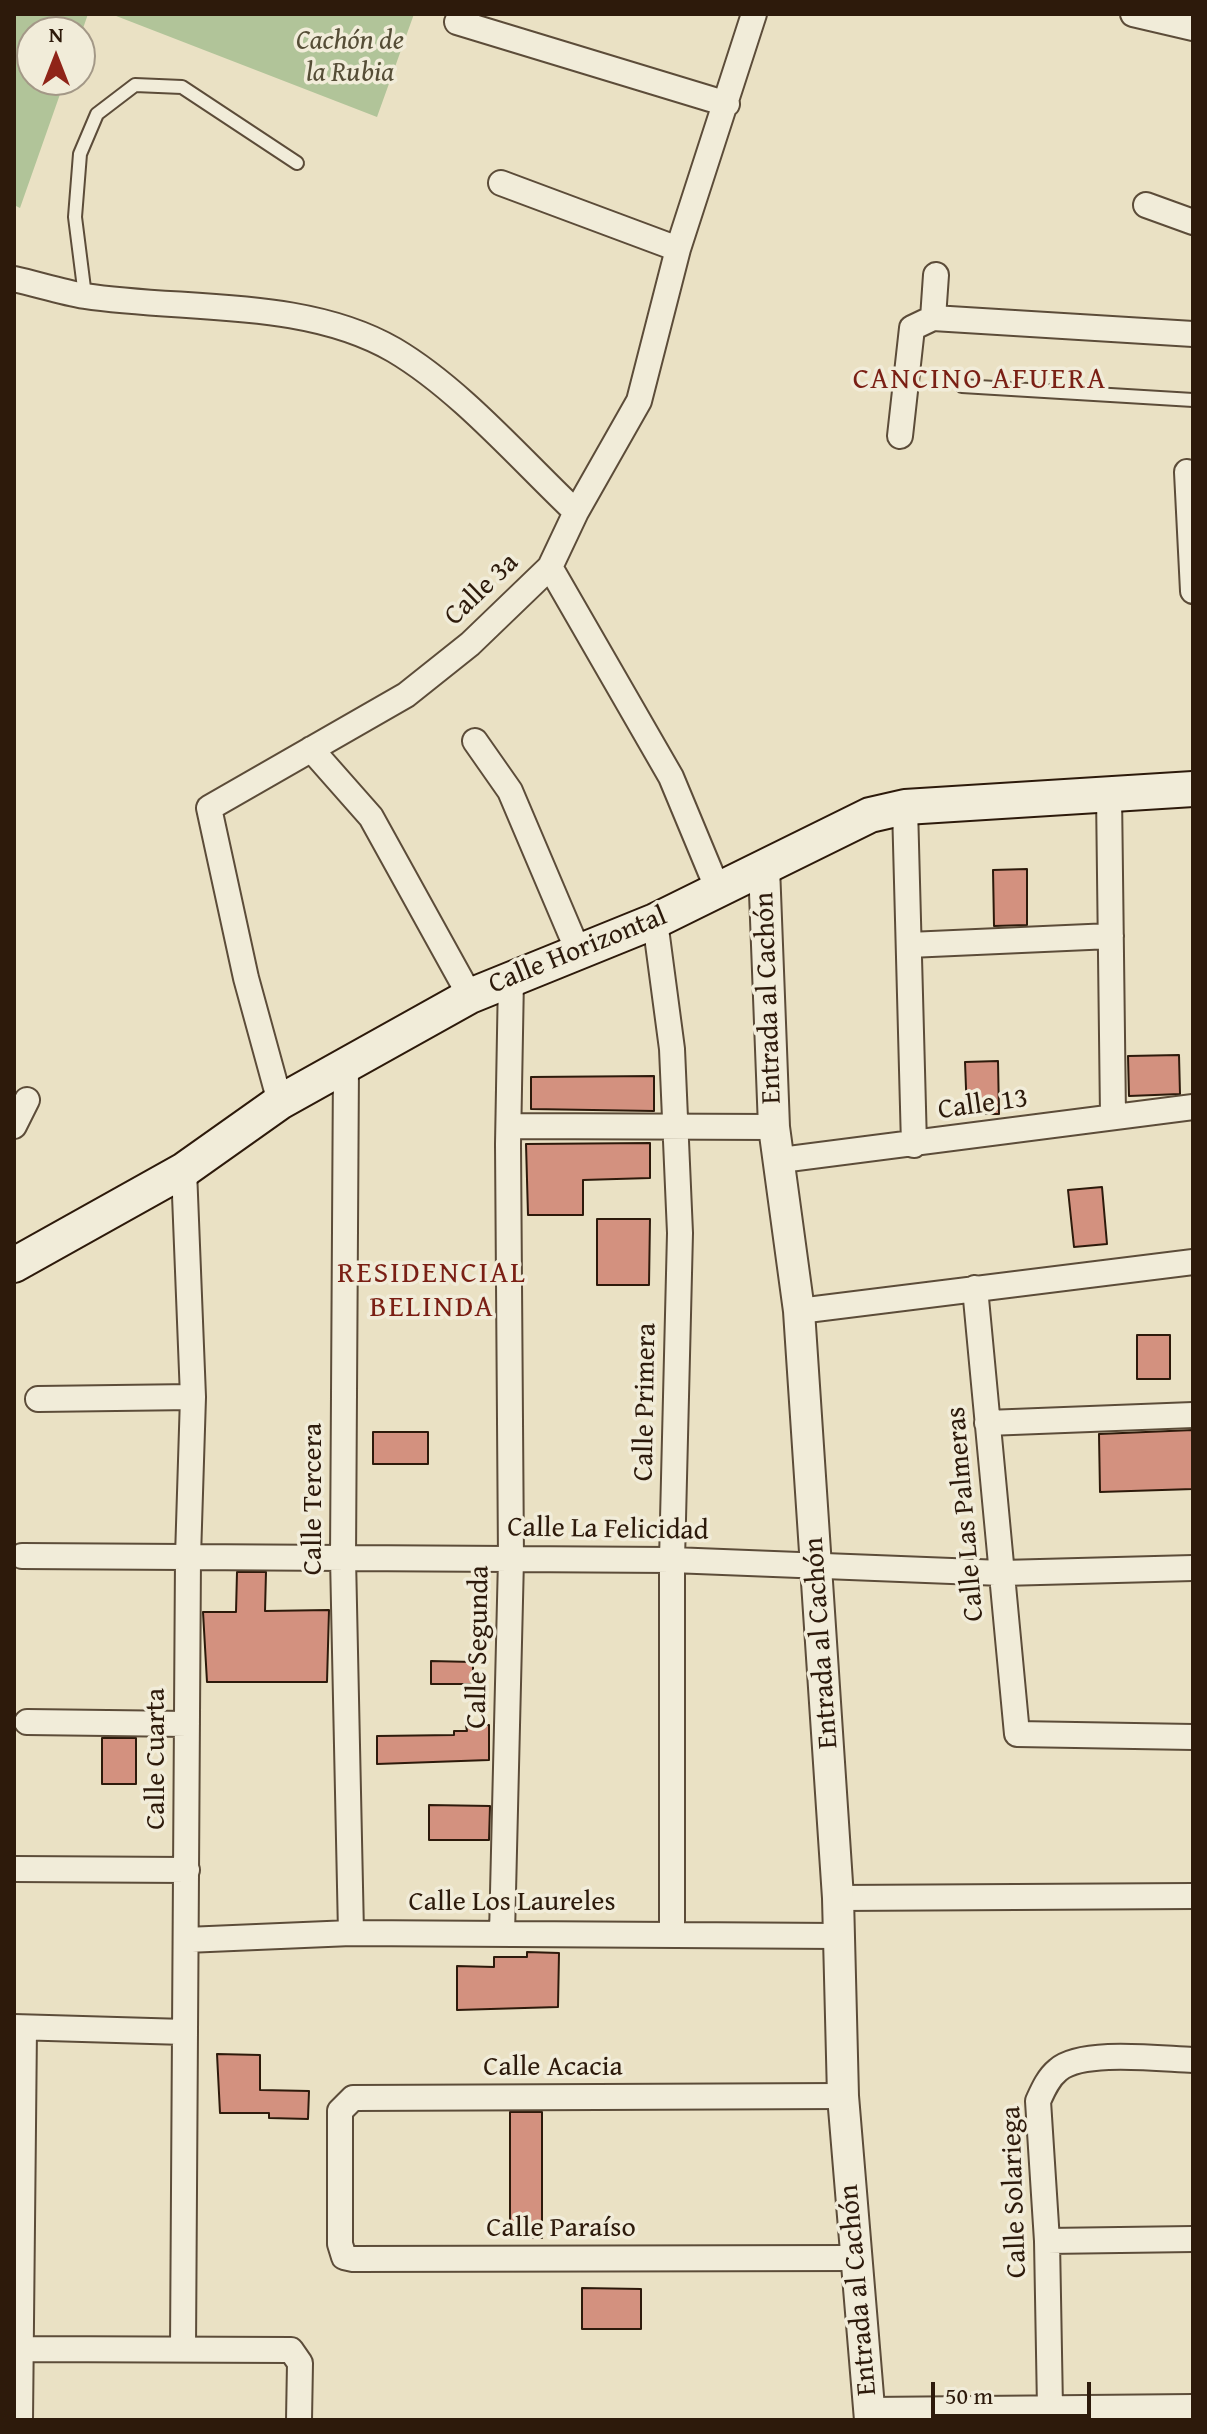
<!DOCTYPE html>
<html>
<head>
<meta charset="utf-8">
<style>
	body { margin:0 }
	#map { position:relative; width:1207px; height:2434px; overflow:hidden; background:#eae1c4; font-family:"Gentium Book Plus",serif }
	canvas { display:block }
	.frame { position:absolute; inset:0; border:16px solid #2d1a0b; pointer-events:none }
	.north { position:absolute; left:16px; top:16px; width:80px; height:80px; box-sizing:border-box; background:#f1ecd9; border:2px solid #a39887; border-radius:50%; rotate:0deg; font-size:22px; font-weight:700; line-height:32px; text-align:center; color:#2d1a0b }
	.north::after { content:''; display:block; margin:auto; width:28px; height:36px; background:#8f2418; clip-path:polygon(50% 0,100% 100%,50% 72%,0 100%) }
	.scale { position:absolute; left:931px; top:2382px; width:160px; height:36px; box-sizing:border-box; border:4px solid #2d1a0b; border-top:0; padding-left:10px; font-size:24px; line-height:28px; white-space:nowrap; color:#2d1a0b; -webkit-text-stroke:6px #f1ecd9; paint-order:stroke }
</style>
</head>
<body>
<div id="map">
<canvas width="1207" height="2434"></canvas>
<div class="frame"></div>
<div class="north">N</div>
<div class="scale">50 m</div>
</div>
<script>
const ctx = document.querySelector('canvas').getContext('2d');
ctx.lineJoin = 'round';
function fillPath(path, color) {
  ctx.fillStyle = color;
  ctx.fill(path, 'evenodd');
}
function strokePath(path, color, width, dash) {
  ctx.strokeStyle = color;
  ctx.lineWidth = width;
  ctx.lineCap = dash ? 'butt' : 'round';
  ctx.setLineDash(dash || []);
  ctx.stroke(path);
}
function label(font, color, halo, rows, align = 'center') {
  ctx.font = font + ' "Gentium Book Plus",serif';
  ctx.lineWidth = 7;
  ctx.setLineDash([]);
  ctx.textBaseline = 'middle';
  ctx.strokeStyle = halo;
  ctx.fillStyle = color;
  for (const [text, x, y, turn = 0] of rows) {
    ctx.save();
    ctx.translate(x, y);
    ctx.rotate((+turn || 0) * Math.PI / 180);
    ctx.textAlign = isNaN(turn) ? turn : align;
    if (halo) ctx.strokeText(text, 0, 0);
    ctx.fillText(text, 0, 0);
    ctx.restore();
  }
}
fillPath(new Path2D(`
	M14,14h74l-8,23v-5h-48v48h33l-45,128 -6,-3z
	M111,14h303l-37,103z`), '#b1c499');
const building = new Path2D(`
	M1027,869v56l-33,1 -1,-56z
	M1179,1055l1,39 -51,2 -1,-40z
	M998,1061l1,53h-32l-2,-52z
	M654,1076v35l-123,-2v-32z
	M650,1143v35l-67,2v35h-55l-2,-71z
	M1102,1187l5,57 -33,3 -6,-57z
	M597,1219h53l-1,66h-52z
	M1137,1335h33v44h-33z
	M1193,1430v59l-93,3 -1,-58z
	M373,1432h55v32h-55z
	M237,1572h29l-1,39 64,-1 -2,72h-120l-4,-70h33z
	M431,1661l42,1v22h-42z
	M466,1725h23v35l-112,4v-28l77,-1v-4h13z
	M102,1738h34v46h-34z
	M429,1805l61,1 -1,34h-60z
	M527,1952l32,1 -1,54 -101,3v-44l37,1v-10h33z
	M217,2054l43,1v35l49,1 -1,28 -39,-1v-5h-49z
	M510,2112h32v126h-32z
	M582,2288l59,1v40h-59z`);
fillPath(building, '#d3917f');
strokePath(building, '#2d1a0b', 2);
const service = new Path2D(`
	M85,296l-10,-79 5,-63 17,-40 38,-29 47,2 115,76
	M962,386l231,14`);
const minor = new Path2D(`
	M1133,14l60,14
	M457,22l270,82
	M501,183l177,66
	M1146,205l47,17
	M936,275l-3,43 260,16
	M14,279c23,5 47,13 71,17 99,15 219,2 309,54 66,39 126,109 182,162
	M900,436l12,-108 21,-10
	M1187,472l6,119
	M550,567l121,210 47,113
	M475,741l35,50 68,160
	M311,749l60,68 99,179
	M1109,794l4,322
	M905,807l9,338
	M655,921l17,128 8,184 -8,327v374
	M909,945l202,-9
	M346,1065l-3,493 8,375
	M280,1102l-34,-124 -37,-170 197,-113 64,-51 80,-77 26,-55 63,-111 39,-152 76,-235
	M14,1126l13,-26
	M509,1126l265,1
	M781,1160l412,-53
	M975,1288l42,446 176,3
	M799,1311l394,-49
	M38,1399l155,-2
	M987,1423l206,-8
	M22,1556l650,4 330,13 191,-5
	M27,1722l160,2
	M14,1869l173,1
	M838,1898l355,-2
	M502,1934l9,-375 -3,-415 3,-166
	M186,1940l165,-7 487,3
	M14,2027l171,5
	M843,2096l-490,2 -13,13v133l4,13 9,2 501,-1
	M1047,2241l146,-2
	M183,2348l5,-791 5,-160 -9,-227
	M21,2349l270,1 9,13 -1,57
	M1050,2408l-3,-167 -9,-140c5,-11 10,-23 20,-31 24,-21 103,-11 135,-10
	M869,2410l324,-3
	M20,2420l4,-392`);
const tertiary = new Path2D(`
	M764,867l10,260 25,184 39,587 5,198 27,324`);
const secondary = new Path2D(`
	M14,1265l170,-95 96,-68 190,-106 185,-75 215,-106 35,-8 288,-18`);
strokePath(service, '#5c4c39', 16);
strokePath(minor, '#5c4c39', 28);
strokePath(tertiary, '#5c4c39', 34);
strokePath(secondary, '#2d1a0b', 38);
strokePath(service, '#f1ecd9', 12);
strokePath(minor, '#f1ecd9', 24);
strokePath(tertiary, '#f1ecd9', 30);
strokePath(secondary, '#f1ecd9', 34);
label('italic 28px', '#554d36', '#f1ecd9', [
	["Cachón de",350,42],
	["la Rubia",350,74]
]);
label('28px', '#2d1a0b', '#f1ecd9', [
	["Calle 3a",482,590,-44],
	["Calle Horizontal",578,951,-22],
	["Entrada al Cachón",769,998,-92],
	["Calle 13",983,1105,-8],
	["Calle Primera",646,1402,-89],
	["Calle Tercera",314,1499,-90],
	["Calle Las Palmeras",966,1514,-95],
	["Calle La Felicidad",608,1530,1],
	["Entrada al Cachón",822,1643,-94],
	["Calle Segunda",479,1647,-89],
	["Calle Cuarta",157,1759,-90],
	["Calle Los Laureles",512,1903],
	["Calle Acacia",553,2068],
	["Calle Solariega",1015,2192,-92],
	["Calle Paraíso",561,2229],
	["Entrada al Cachón",859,2290,-95]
]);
ctx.letterSpacing = '2px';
label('30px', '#7a1f14', '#f1ecd9', [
	["CANCINO AFUERA",980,380],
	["RESIDENCIAL",432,1274],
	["BELINDA",432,1308]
]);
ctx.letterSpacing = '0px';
</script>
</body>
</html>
